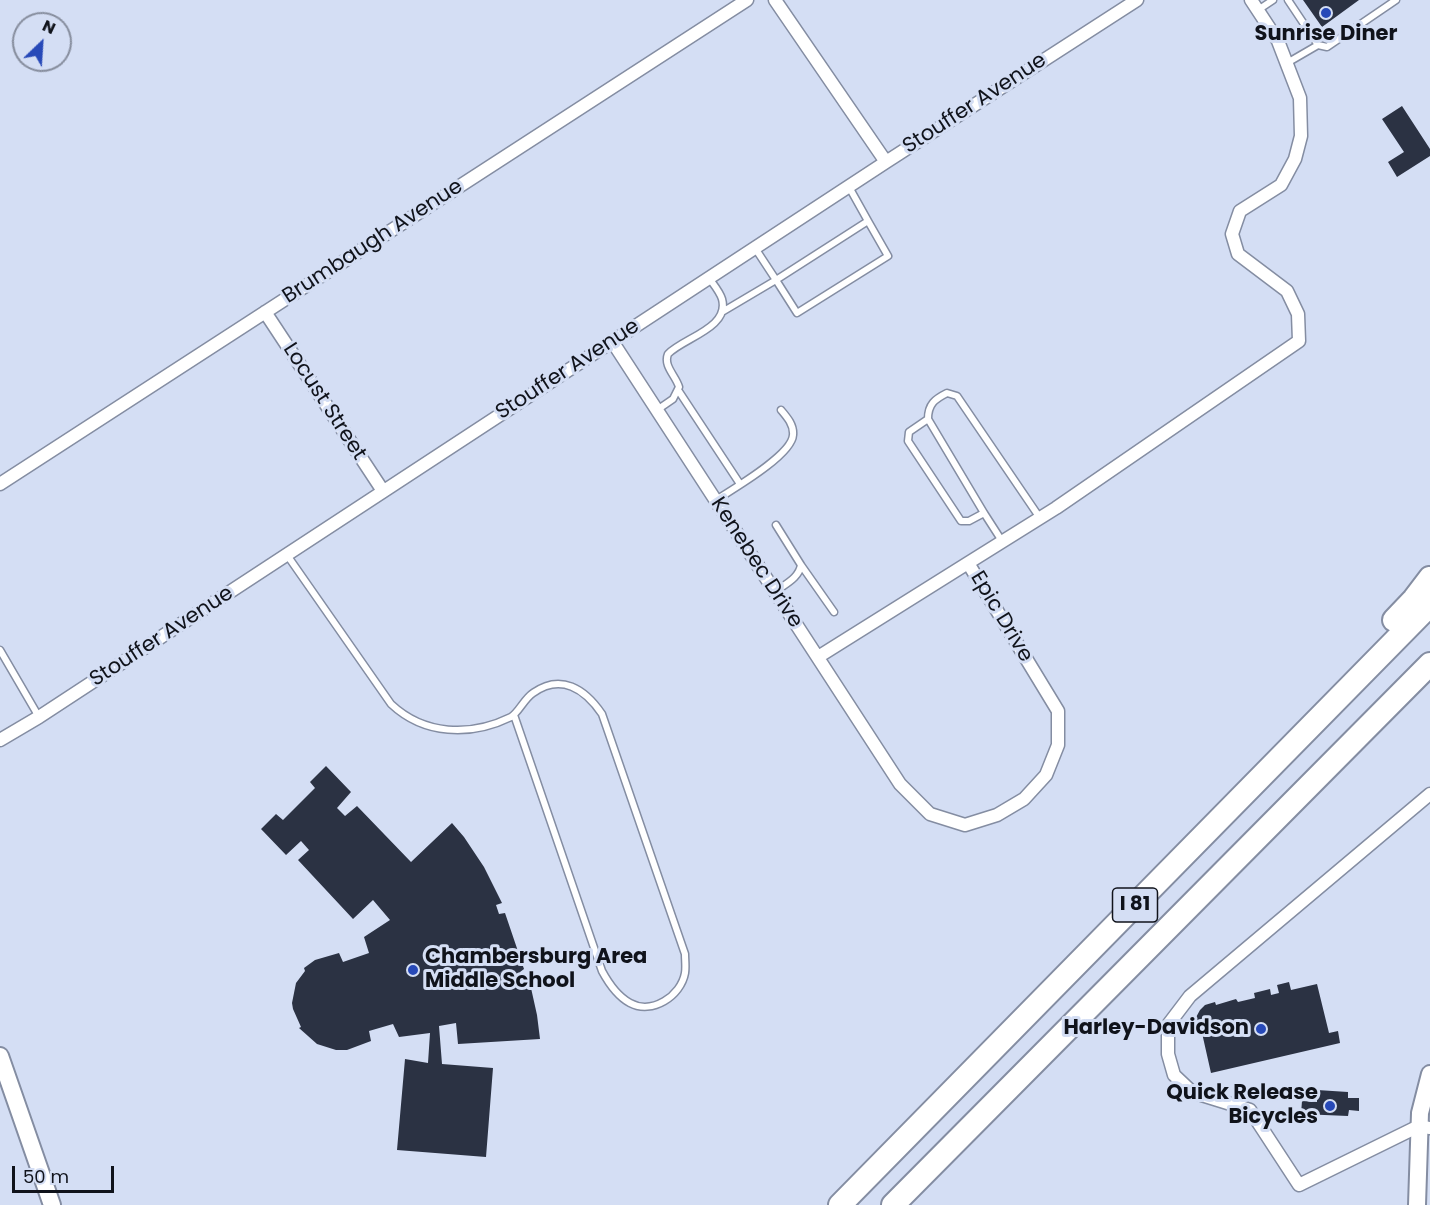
<!DOCTYPE html>
<html>
<head>
<meta charset="utf-8">
<style>
	body { margin:0 }
	#map { position:relative; width:1430px; height:1205px; overflow:hidden; background:#d4def4; font-family:Poppins,sans-serif }
	canvas { display:block }
	.north { position:absolute; left:12px; top:12px; width:60px; height:60px; box-sizing:border-box; background:#d4def4; border:2px solid #868d9d; border-radius:50%; rotate:25deg; font-size:16px; font-weight:700; line-height:24px; text-align:center; color:#10131b }
	.north::after { content:''; display:block; margin:auto; width:21px; height:27px; background:#2749b8; clip-path:polygon(50% 0,100% 100%,50% 72%,0 100%) }
	.scale { position:absolute; left:12px; top:1166px; width:102px; height:27px; box-sizing:border-box; border:3px solid #10131b; border-top:0; padding-left:8px; font-size:18px; line-height:21px; white-space:nowrap; color:#10131b; -webkit-text-stroke:4px #d4def4; paint-order:stroke }
</style>
</head>
<body>
<div id="map">
<canvas width="1430" height="1205"></canvas>
<div class="north">N</div>
<div class="scale">50 m</div>
</div>
<script>
const ctx = document.querySelector('canvas').getContext('2d');
ctx.lineJoin = 'round';
function fillPath(path, color) {
  ctx.fillStyle = color;
  ctx.fill(path, 'evenodd');
}
function strokePath(path, color, width, dash) {
  ctx.strokeStyle = color;
  ctx.lineWidth = width;
  ctx.lineCap = dash ? 'butt' : 'round';
  ctx.setLineDash(dash || []);
  ctx.stroke(path);
}
function label(font, color, halo, rows, align = 'center') {
  ctx.font = font + ' Poppins,sans-serif';
  ctx.lineWidth = 6;
  ctx.setLineDash([]);
  ctx.textBaseline = 'middle';
  ctx.strokeStyle = halo;
  ctx.fillStyle = color;
  for (const [text, x, y, turn = 0] of rows) {
    ctx.save();
    ctx.translate(x, y);
    ctx.rotate((+turn || 0) * Math.PI / 180);
    ctx.textAlign = isNaN(turn) ? turn : align;
    if (halo) ctx.strokeText(text, 0, 0);
    ctx.fillText(text, 0, 0);
    ctx.restore();
  }
}
fillPath(new Path2D(`
	M1303,0h56l-37,27z
	M1402,106l28,43v7l-33,21 -9,-15 16,-10 -22,-33z
	M326,766l25,26 -14,16 8,8 12,-10 54,56 41,-39 12,14 20,30 18,36 -6,2 3,9 6,-1 19,56 -4,3 3,8 6,-1 8,36 3,24 -82,5 -2,-21 -17,3 3,38 51,4 -7,89 -89,-7 8,-91 23,4 2,-30 -31,4 -6,-13 -24,7 2,10 -24,9h-11l-19,-6 -18,-16 2,-1 -8,-18 -1,-6 4,-20 9,-12 -1,-3 11,-8 24,-7 4,9 26,-9 -5,-16 26,-17 -17,-20 -20,19 -55,-59 11,-10 -8,-9 -15,14 -25,-26 15,-15 7,6 32,-32 -5,-6z
	M1289,982l2,8 26,-6 12,49 9,-2 2,12 -129,30 -9,-40 -7,2 -1,-9v-5l6,-11 5,-5 10,-3 1,3 20,-6 2,3 17,-4 -1,-5 16,-4 1,6 8,-2 -2,-8z
	M1317,1090l31,2v6h11v13l-10,-1 -1,6 -47,-2 1,-13 15,1z`), '#2b3243');
const lane = new Path2D(`
	M1288,0l30,45 9,2 69,-47
	M1258,10l15,-10
	M1287,63l31,-18
	M755,248l21,32 92,-59 -19,-34
	M722,312l54,-32 21,33 91,-57 -20,-35
	M678,390l62,94
	M657,410l16,-11 6,-12c-3,-11 -16,-21 -11,-33 15,-16 62,-26 54,-55 -2,-7 -8,-14 -13,-21
	M928,419l-19,13 -1,9 53,80h8l15,-8
	M716,500c17,-11 76,-45 77,-65 1,-10 -6,-18 -12,-25
	M1002,541l-18,-28 -56,-94c0,-15 7,-20 19,-26l10,3 83,122
	M287,555l104,149c33,31 79,33 120,13 8,-5 13,-18 22,-24 28,-20 52,-4 69,21l83,240c0,6 1,13 0,19 -4,23 -33,42 -55,30 -13,-7 -21,-19 -28,-32l-88,-256
	M801,565l33,47
	M775,592c10,-8 24,-14 26,-27l-25,-40
	M0,650l39,67`);
const street = new Path2D(`
	M775,0l111,162
	M265,312l118,179
	M612,341l288,443 30,30 35,11 32,-10 27,-16 22,-24 12,-30v-34l-90,-148 88,-55 243,-167 -1,-27 -11,-23 -49,-37 -6,-20 8,-23 41,-26 14,-26 6,-23 -1,-38 -22,-57 -27,-41
	M0,484l747,-484
	M818,657l150,-94
	M0,740l39,-23 847,-555 251,-162
	M1430,794l-240,202 -22,29v29l6,21 18,17 58,18 49,75 120,-59 11,2`);
const secondary = new Path2D(`
	M0,1056l52,149
	M1417,1205l3,-92 10,-39`);
const highway = new Path2D(`
	M1394,620l20,-21 16,-21
	M840,1205l590,-600
	M893,1205l537,-541`);
strokePath(lane, '#848da2', 9);
strokePath(street, '#848da2', 15);
strokePath(secondary, '#848da2', 20);
strokePath(highway, '#848da2', 26);
strokePath(lane, '#fff', 6);
strokePath(street, '#fff', 12);
strokePath(secondary, '#fff', 16);
strokePath(highway, '#fff', 22);
for (const [x, y, r, color] of [
	[1326,13,6,"#2749b8"],
	[413,970,6,"#2749b8"],
	[1261,1029,6,"#2749b8"],
	[1330,1106,6,"#2749b8"]
]) {
  const dot = new Path2D();
  dot.arc(x, y, r, 0, 2 * Math.PI);
  ctx.fillStyle = color;
  ctx.fill(dot);
  strokePath(dot, '#d4def4', 2);
}
for (const [x, y, w] of [
	[1135,905,45]
]) {
  const box = new Path2D();
  box.roundRect(x - w / 2, y - 17, w, 34, 4.5);
  ctx.fillStyle = '#d4def4';
  ctx.fill(box);
  strokePath(box, '#10131b', 1.5);
}
label('bold 20px', '#10131b', null, [
	["I 81",1135,905]
]);
label('bold 21px', '#10131b', '#d4def4', [
	["Sunrise Diner",1326,35,"center"],
	["Chambersburg Area",425,958,"left"],
	["Middle School",425,982,"left"],
	["Harley-Davidson",1249,1029],
	["Quick Release",1318,1094],
	["Bicycles",1318,1118]
], 'right');
label('21px', '#10131b', '#d4def4', [
	["Stouffer Avenue",975,104,-33],
	["Brumbaugh Avenue",373,242,-33],
	["Stouffer Avenue",568,370,-33],
	["Locust Street",324,402,57],
	["Kenebec Drive",756,563,57],
	["Epic Drive",1001,617,59],
	["Stouffer Avenue",162,637,-33]
]);
</script>
</body>
</html>
